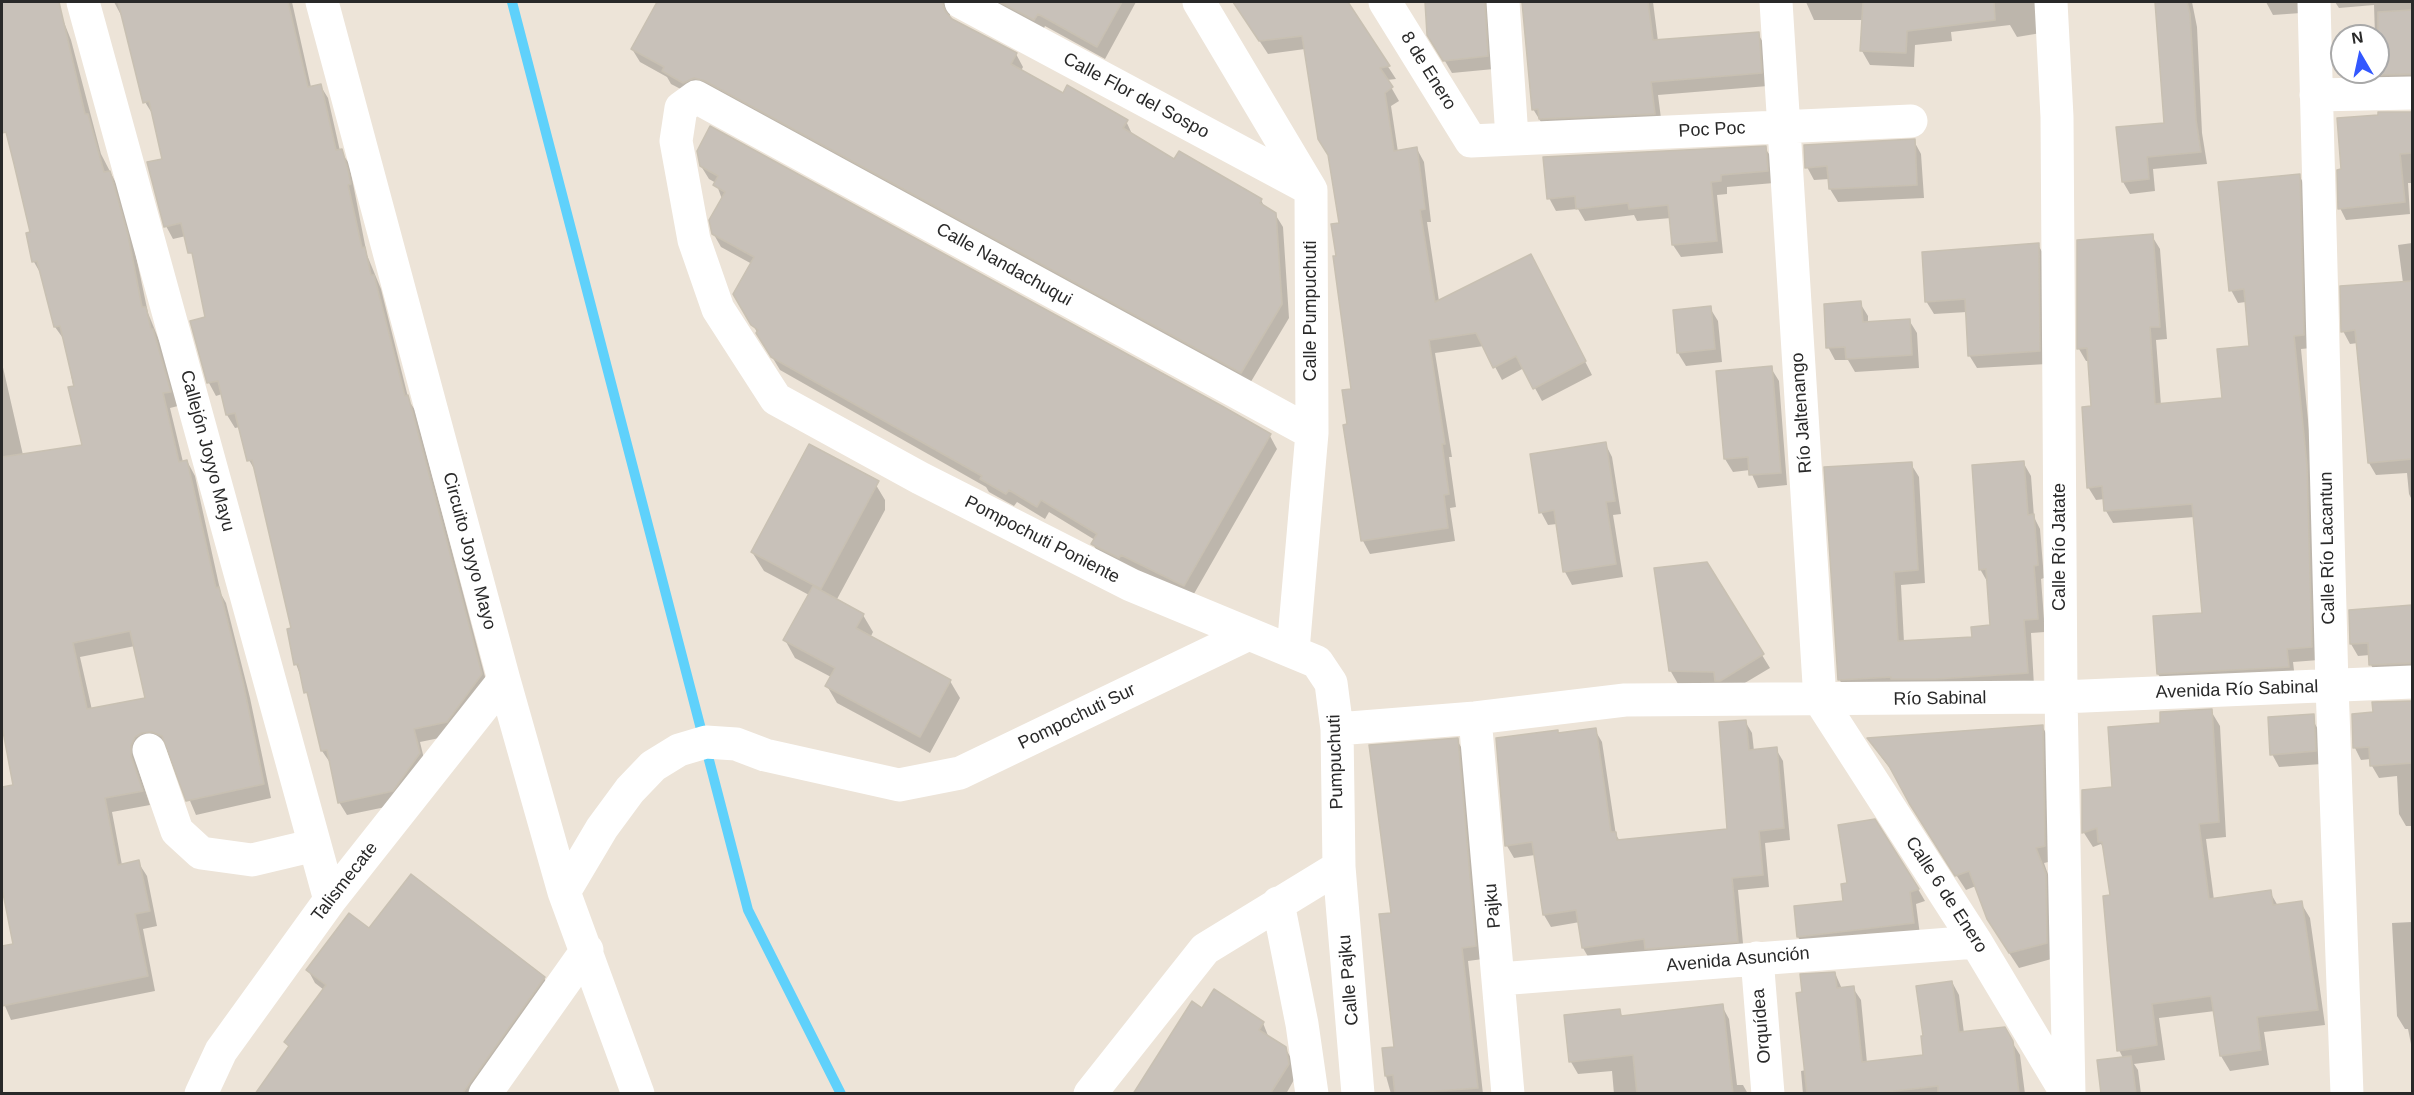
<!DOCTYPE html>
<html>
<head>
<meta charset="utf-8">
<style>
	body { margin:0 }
	#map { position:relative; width:2414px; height:1095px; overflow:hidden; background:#ede4d8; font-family:Helvetica,sans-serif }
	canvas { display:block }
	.frame { position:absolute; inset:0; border:3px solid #292929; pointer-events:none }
	.north { position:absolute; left:2330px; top:24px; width:60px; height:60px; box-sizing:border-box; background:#fff; border:2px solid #a9a9a9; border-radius:50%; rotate:351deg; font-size:16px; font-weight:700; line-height:24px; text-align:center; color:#292929 }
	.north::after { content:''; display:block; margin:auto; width:21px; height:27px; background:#3358ff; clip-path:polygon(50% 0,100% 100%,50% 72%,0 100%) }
</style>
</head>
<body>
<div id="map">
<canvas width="2414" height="1095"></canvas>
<div class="frame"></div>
<div class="north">N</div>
</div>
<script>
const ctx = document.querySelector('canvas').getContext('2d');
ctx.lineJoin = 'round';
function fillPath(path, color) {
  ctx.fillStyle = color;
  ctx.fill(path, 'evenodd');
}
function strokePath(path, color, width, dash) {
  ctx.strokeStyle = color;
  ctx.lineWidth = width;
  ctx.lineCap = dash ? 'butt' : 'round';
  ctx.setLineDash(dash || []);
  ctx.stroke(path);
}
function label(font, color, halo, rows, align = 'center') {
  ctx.font = font + ' Helvetica,sans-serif';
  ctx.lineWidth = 6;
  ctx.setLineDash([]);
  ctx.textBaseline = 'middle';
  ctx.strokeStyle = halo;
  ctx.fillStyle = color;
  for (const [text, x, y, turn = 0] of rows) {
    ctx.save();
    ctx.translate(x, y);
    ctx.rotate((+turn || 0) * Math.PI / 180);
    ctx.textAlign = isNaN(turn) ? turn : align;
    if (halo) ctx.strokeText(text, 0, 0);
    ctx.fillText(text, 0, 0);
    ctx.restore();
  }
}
fillPath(new Path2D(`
	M2,2h54l15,38 30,114 17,33 17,64 13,62 13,32 17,61 -8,2 13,54 4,-1 8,15 26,118 5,9 24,95 21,100 -75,17 -28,-66 -7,-3 -23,15 1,10 11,34 -38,7 10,53 16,-3 9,14 10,50 -14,3 12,62 -144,29 -9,-21v-52l13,-2 -13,-64v-93l13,-2 -13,-77v-346l21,92 61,-9 -19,-105 -10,-14 -13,-51 -8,-14 -6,-27 4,-1 -30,-125zM135,646l11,53 -54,11 -12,-53z
	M114,2h178l19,85 9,-2 8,13 12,53 9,12 18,92 14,34 28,112 6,9 73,278 -34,47 -34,7 6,25 -26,37 -53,11 -8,-13 -8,-38 -9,-13 -12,-50 -14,-37 -3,-35 -36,-155 -8,-14 -9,-33 -5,1 -8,-13 -5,-21 -6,2 -7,-13 -17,-61 15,-4 -12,-55 -9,-27 -13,3 -7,-13 -2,-66 -11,-45 -8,-13 -23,-85z
	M659,2h297l-4,4 -3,12 67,36 7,13 -2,4 42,24 63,26 7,15 42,25 86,39 4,8 10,6 8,13 6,91 -40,67 -578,-301 -4,-7 -27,-15 -8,-13z
	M981,2h155l-31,57 -60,-33 -3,6z
	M1234,2h105l3,4 5,-3 49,76 -9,1 12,21 -8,5 7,46 19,-3 7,13 7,60h-4l12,79 101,-28 52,102 -50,26 -18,-33 -22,12 -18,-34 -49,7 17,104h-3l7,50 -6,1 5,33 -85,13 -7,-13 -18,-115 4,-1 4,-35 -15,-133 3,-33 -11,-67 -25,-108 -37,5z
	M1426,2h72l-4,67 -42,4 -23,-39z
	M1523,2h130l5,39 100,-7 8,13 2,39 -110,9 4,31 -121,-4 -8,-13z
	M1806,2h234l1,31 -24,4 -7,-12 -59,7 1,9 -37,4 -1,22 -44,-2 -8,-14 1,-31h-49z
	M2156,2h36l5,25 5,106 5,31 -54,5 2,22 -25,3 -7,-12 43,-58z
	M2266,2h40l-5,11 -28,2z
	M2335,2h77v85l-29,-1 -7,-11 2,-39h-3l-1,-31 -35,3z
	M2412,113v70h-4l2,31 -64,6 -6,-12 2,-37 36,-57z
	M1914,141l7,13 3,44 -86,4 -8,-13v-10l-16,1 -7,-13z
	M1765,148l8,12 1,23 -47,4v7l-10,1 6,58 -42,4 -8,-12 -2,-27 -34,3 -3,-6 -49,6 -7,-12 -22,2 -7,-13z
	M701,166l569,270 7,13 -86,150 -91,-42 -7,-13 2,-4 -46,-28 -4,7 -28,-17 -3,4 -25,-14 -3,-5 -206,-117 -46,-76 18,-30 -31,-17 -8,-14 9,-34 -6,-16 -7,-4z
	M2299,175l7,13 5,160 -10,1 13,131 5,180 -26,2 2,17 -129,8 -8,-13 46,-60 -9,-97 -82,6 -7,-12 -1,-12 -9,1 -8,-13 5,-80 -3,-46h-4l-7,-12 73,-113 8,13 7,90 -11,1 5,65 62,-5 28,-53 -5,-45 -8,1 -7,-13z
	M2412,243v257l-3,-6 -2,-21 -31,2 -7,-12 -11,-120 -8,1 -7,-13 60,-48 -5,-38z
	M2038,245l8,13 1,106 -70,4 -8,-13 -2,-43 -33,2 -8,-13z
	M1860,303l8,13v7l41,-3 8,13 2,35 -64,4 -7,-12h-13l-7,-13z
	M1710,308l8,13 4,41 -36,4 -8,-13z
	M1771,368l8,13 8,104 -29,3 -8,-18 -17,2 -8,-13z
	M1605,443l7,14 9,57 -8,1 10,62 -51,8 -7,-13 -8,-48 -9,1 -7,-13z
	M2023,462l8,14 3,41 6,12 4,49 -3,1 4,53 -14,1 3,53 -187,6 -8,-13 72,-215 8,13 6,106 -24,2 3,57 70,-3 18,-13 -4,-43 -8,-14z
	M873,480l12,20v10l-49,91 27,14 10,17 -3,6 80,43 10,17 -30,55 -93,-50 -10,-17 4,-9 -36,-19 -10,-18 24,-45 -45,-24 -12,-19z
	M2412,606v68l-34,3 -7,-12 -1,-10 -12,1 -7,-12 -1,-33z
	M1762,655l8,13 -42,25 -50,-9 -8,-14z
	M2211,711l9,15 6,111 -20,2 8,61 56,-8 8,14 23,-3 9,15 15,107 -61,7 5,33 -39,6 -9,-15 -6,-45 -56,7 6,42 -31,4 4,6 3,24h-38l20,-36 -4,-8 -7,-153 -7,-46 -4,-7 -8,3 -9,-14 -1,-42 31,-3 48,-64z
	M2412,716v110h-6l-7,-12 -2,-38 -18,2 -7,-12 -1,-7 -10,1 -6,-12 -1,-29z
	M1745,721l7,12 2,18 22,-2 7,12 7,79 -25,3 4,44 -31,3 6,64 -154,6 -7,-12 -3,-26 -29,5 -7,-12 -9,-60 -21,3 -7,-12 52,-111 36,-5 7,12 14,93 4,6 108,-10z
	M2314,722l7,13 1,29 -43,3 -7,-13z
	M2042,726l9,16 2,119 -9,2 10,28 1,67 -36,10 -23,-35 -20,-47 -10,4 -47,-72 -22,-40 -28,-38z
	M1457,740l7,12 19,207 -15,2 15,133h-92l-5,-18 10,-28 -3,-134z
	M1849,884l69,5 7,12 -9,3 4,31 -115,14 -7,-12 47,-35z
	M2412,922v127l-4,-20h-3l-8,-13 -5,-93z
	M369,930l175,48 7,13 -72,103h-222l32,-46 -3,-6 38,-52 -9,-7 -7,-13z
	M1835,973l7,16 11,-1 8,12 6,63 57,-7 1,-19 27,-55 7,13 5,38 40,-4 16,26 5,39h-222l-2,-23 5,-1 -3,-77z
	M1193,1003l9,7 61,13 6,15 16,10 8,13 2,17 -9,16h-153z
	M1722,1006l7,13 8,66h6l5,9h-134l-2,-23 -34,3 -7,-12 48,-51 4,6z`), '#0003');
strokePath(new Path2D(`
	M512,2l236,908 93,184`), '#5fd1fb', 10);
const building = new Path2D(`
	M2,2h57l26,112h3l16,58 6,-1 18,64 14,72h4l5,22h2l18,63 -8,1 16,69 8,-2 29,128 3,-1 24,95 21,102 -78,17 -24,-65 -10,-4 -10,1 -7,4 -4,9v10l12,35 -38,7 13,67 21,-5 11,51 -15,3 13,62 -146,30v-60l11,-2 -11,-56v-101l11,-2 -11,-59v-269l80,-12 -14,-58 6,-1 -14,-60 -6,1 -17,-66 -5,1 -6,-29 4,-1 -16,-68 -8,-32 -4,1zM130,631l15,67 -58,11 -14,-66z
	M118,2h170l20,85 13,-3 15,66 6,-1 6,21 3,14 -3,1 14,63 3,-1 6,28h3l31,121 3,-1 74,279 -35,48 -33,7 6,24 -27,38 -55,12 -11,-53 -6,1 -14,-59 -3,1 -6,-29 -4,1 -7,-36 4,-1 -39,-168 -5,1 -12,-48 -9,2 -8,-34 -11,2 -17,-62 15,-4 -13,-64h-4l-7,-30 -17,4 -17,-65 15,-3 -13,-58 -6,2z
	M657,2h285l3,9 7,8 65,34 -6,11 52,29 4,-8 61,35 -5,8 51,31 5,-8 83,48 -2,4 16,10 6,91 -41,69 -536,-292 -11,-3 -11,5 -21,-12 2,-4 -33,-18z
	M1000,2h122l-25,45 -59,-33 -4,6z
	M1233,2h115l42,64 -10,2 13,19 -8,6 9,58 23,-4 8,62 -5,1 15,92 96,-48 55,107 -53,28 -17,-33 -23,12 -17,-35 -47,7 16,104h-3l7,50 -5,1 4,33 -87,13 -18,-116 4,-1 -5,-34 9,-1 -18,-133h3l-5,-32 8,-1 -11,-68 -10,-16 -16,-103 -43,5z
	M1425,2h60l3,54 -45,5 -16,-26z
	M1522,2h126l5,38 106,-8 3,41 -111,9 4,32 -116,5 -1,-10 -6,1z
	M1863,2h131l1,18 -88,11 -1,22 -46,-2z
	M2155,2h32l3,12 6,106 5,32 -54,5 2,22 -27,3 -6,-55 48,-4z
	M2412,10v64l-34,1v-63z
	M2378,112h34v41l-12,1 5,48 -67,7 -1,-39 4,-1 -4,-51 41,-3z
	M710,126l512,280 49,28 -87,152 -63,-31 -2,3 -28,-14 6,-10 -56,-34 -4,7 -28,-17 -3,4 -26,-15 2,-3 -211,-119 -15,-24 2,-3 -7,-5 -18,-31 21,-37 -42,-23 -3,-14 16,-28 -12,-7 5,-9 -18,-10 -3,-15z
	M1915,139l2,46 -88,4 -2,-23 -22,2 -1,-23z
	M1766,146l2,25 -47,4v6l-10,1 6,59 -45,4 -4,-40 -39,4 -1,-6 -52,6 -1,-13 -28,3 -4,-42z
	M2300,174l4,161 -10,1 13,130 5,181 -25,2 2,18 -132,7 -4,-58 49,-3 -10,-109 -88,7 -2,-25 -15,2 -5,-81 9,-1 -4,-58 -10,1v-109l76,-6 7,93h-10l5,77 67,-6 -5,-49 32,-3 -5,-57 -15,2 -11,-109z
	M2039,243l1,108 -72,5 -3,-57 -40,3 -3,-50z
	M2412,281v178l-44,4 -13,-133 -14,2 -1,-46z
	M1861,301l2,21 47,-3 2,36 -66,4 -1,-12 -19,1 -2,-44z
	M1711,306l4,43 -38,4 -4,-43z
	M1772,366l9,107 -32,2 -1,-18 -24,2 -8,-88z
	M1606,442l9,59 -9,1 10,62 -53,8 -9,-62 -15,3 -9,-59z
	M809,444l70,37 -58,108 -70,-37z
	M2024,461l4,54 6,-1 4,51 -4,1 4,53 -14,1 4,53 -92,6h-45v-2l-53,3 -14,-213 88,-5 6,108 -24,2 4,69 74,-4 -1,-10 19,-2 -4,-56 -7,1 -7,-105z
	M1707,562l57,92 -44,27h-5l-1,-9 -45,-1 -15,-103z
	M813,586l51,28 -8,14 95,52 -31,57 -95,-51 10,-18 -52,-28z
	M2412,605v58l-43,2 -1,-22 -18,1 -1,-34z
	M2412,701v62l-42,3 -1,-19 -16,1 -1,-34 21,-2 -1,-10z
	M2212,709l7,113 -20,2 10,75 62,-9 2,15 29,-4 16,109 -61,7 4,33 -41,6 -9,-60 -59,8 5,41 -40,6 -14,-155 7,-1 -8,-53h-4l-1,-14 -15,5v-43l30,-3 -4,-60 52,-4v-11z
	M2314,714l2,37 -46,4 -2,-38z
	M1746,720l3,30 28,-3 7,81 -25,3 4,44 -31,3 6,64 -93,7 -1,-10 -62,9 -6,-38 -33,5 -11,-73 -27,4 -9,-108 62,-8v3l38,-5 15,104h5l1,8 110,-11 -8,-107z
	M2043,725l2,121 -9,2 10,26 1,69 -38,10 -22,-34 -18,-48 -14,5 -46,-73 -20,-37 -22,-28z
	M1458,738l18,208 -14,2 16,140 -83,6 -2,-19 -8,1 -3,-28 12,-1 -15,-133 12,-1 -22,-168z
	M1875,819l44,70 -9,3 4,31 -117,14 -3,-31 49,-5 -2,-17 6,-1 -9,-58z
	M411,874l134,103 -73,103 -10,14h-207l34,-48 -5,-4 42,-57 -20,-15 43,-57 20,15z
	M1835,972l2,16 17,-2 8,76 61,-7 -2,-19h2l-7,-50 36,-5 7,51 46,-5 8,14 6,53h-81v-8l-70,8h-61l-11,-101 6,-1 -2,-18z
	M1214,989l50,33 -5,8 27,17 3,17 -19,30h-137l59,-93 10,7z
	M1723,1004l10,90h-96l-4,-39 -64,7 -5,-47 56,-6 1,7z
	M2131,1056l5,38h-35l-4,-34z`);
fillPath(building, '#c8c1b9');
strokePath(building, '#c8c0b2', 1.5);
strokePath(new Path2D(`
	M83,2l247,898
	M322,2l182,678 60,212 74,202
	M961,2l349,187
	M1199,2l112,188 1,243 -19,217
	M1385,2l86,139 440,-20
	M1503,2l9,136
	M1776,2l44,698 156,242 91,152
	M2051,2l6,115 4,580 8,397
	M2314,2l18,684 15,408
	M2316,95l96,-2
	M1312,433l-616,-336 -15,11 -5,33 18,99 24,69 58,90 144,79 211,107 186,77 14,21 6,46 2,138 19,227
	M1475,718l33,376
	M1337,729l138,-11 150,-18 436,-3 351,-15
	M149,750l28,81 24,22 51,7 63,-15
	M564,892l38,-64 28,-38 23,-24 26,-16 27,-8 30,2 29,11 134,30 61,-12 289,-139
	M1278,903l24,121 10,70
	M1757,958l11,136
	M1499,979l477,-37
	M201,1094l20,-43 109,-151 174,-220
	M485,1094l102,-144
	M1090,1094l115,-145 134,-82`), '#fff', 33);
label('18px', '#292929', '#fff', [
	["8 de Enero",1428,71,58],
	["Calle Flor del Sospo",1136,96,28],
	["Poc Poc",1712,130,-3],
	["Calle Nandachuqui",1004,265,29],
	["Calle Pumpuchuti",1311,311,-90],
	["Río Jaltenango",1802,413,-94],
	["Callejón Joyyo Mayu",207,451,75],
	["Pompochuti Poniente",1042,540,27],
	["Calle Río Jatate",2060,547,-90],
	["Calle Río Lacantun",2328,548,-91],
	["Circuito Joyyo Mayo",469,551,75],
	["Avenida Río Sabinal",2237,690,-2],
	["Río Sabinal",1940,699,-1],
	["Pompochuti Sur",1077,717,-26],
	["Pumpuchuti",1336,762,-92],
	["Talismecate",345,882,-52],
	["Calle 6 de Enero",1946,895,57],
	["Pajku",1493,906,-95],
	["Avenida Asunción",1738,960,-5],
	["Calle Pajku",1349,980,-95],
	["Orquídea",1762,1026,-95]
]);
</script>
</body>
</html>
